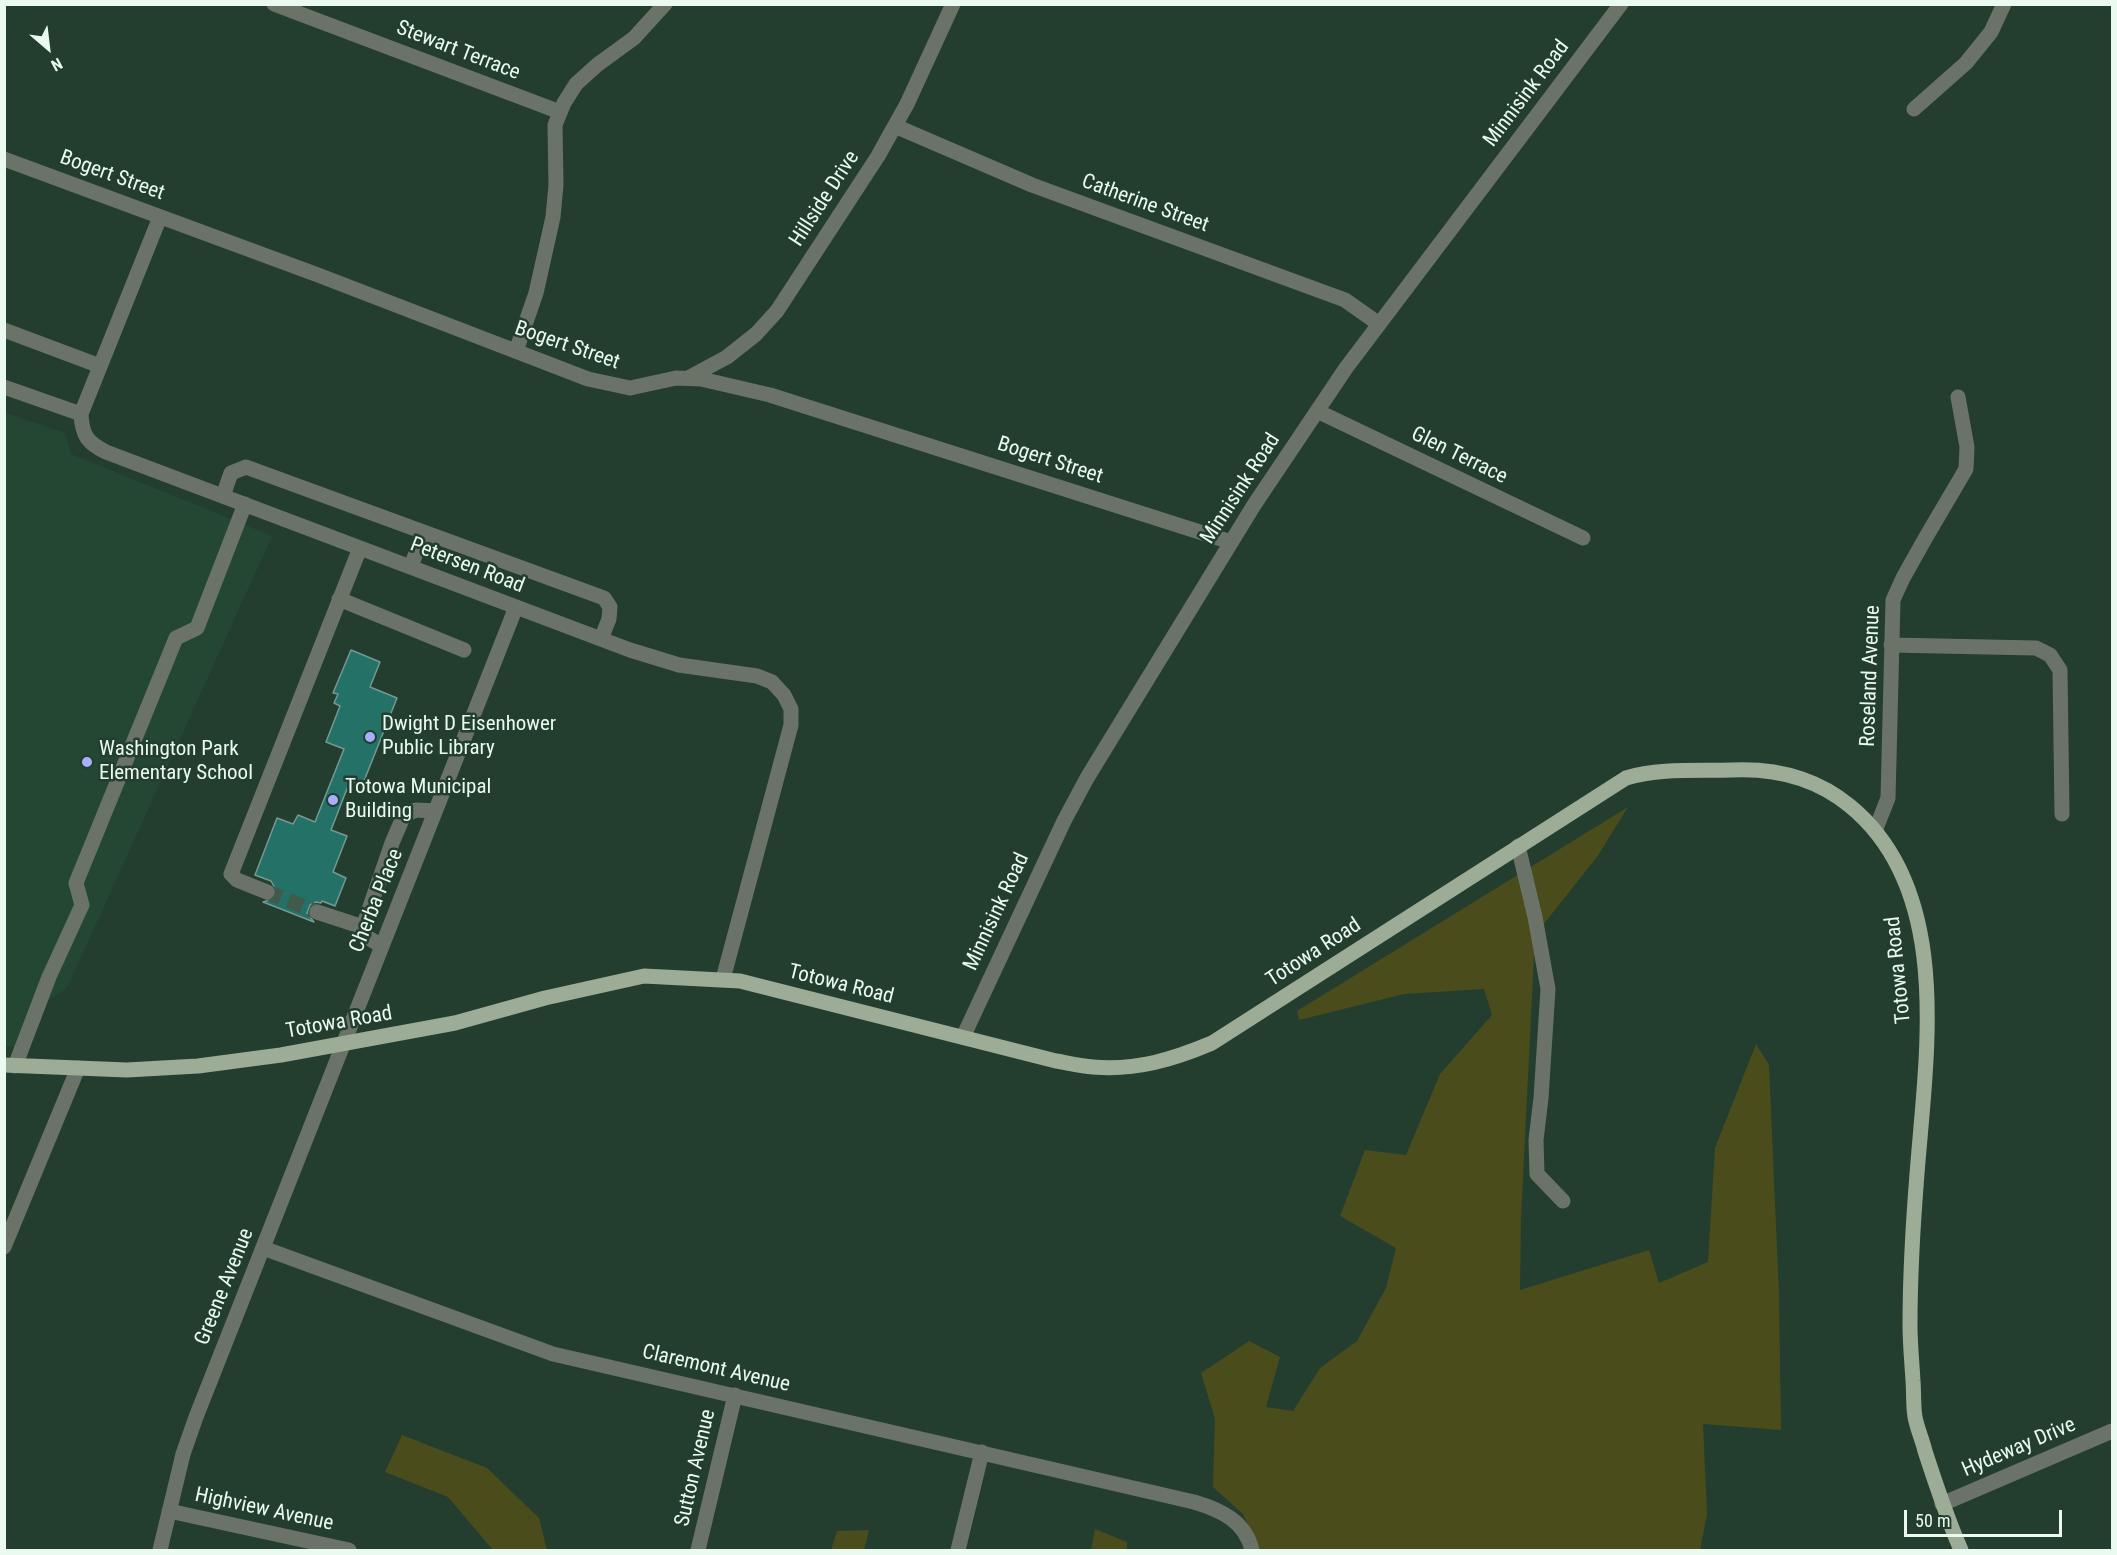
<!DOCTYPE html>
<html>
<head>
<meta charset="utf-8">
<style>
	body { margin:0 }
	#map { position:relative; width:2117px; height:1555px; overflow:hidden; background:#233e2f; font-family:"Roboto Condensed",sans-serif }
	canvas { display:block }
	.frame { position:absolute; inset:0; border:6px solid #eafaf0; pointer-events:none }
	.north { position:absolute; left:18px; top:18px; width:60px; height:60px; -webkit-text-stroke:4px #233e2f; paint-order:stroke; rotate:152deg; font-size:16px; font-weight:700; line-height:24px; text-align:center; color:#eafaf0 }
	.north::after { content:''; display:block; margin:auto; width:21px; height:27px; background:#eafaf0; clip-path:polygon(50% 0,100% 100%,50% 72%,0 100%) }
	.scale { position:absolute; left:1904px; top:1510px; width:158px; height:27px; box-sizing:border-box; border:3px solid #eafaf0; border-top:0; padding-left:8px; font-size:18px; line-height:21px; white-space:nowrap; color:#eafaf0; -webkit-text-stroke:4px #233e2f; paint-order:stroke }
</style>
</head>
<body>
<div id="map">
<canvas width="2117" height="1555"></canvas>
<div class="frame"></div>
<div class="north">N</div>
<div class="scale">50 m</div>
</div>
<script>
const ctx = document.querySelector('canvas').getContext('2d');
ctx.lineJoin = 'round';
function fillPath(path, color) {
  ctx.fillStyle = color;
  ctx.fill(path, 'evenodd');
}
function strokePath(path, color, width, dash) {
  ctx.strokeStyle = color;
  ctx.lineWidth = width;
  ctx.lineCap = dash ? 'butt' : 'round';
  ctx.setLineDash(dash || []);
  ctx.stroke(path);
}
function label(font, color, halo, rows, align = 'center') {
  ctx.font = font + ' "Roboto Condensed",sans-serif';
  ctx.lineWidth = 5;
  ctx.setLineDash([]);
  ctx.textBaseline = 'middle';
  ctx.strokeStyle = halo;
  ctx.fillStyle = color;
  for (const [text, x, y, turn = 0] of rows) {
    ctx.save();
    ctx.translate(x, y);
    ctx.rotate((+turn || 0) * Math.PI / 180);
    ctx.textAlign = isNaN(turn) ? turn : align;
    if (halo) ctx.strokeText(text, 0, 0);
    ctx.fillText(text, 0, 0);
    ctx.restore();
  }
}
fillPath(new Path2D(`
	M5,413l60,20 6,21 201,82 -205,452 -19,13 -17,41 -15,5 -11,-1z`), '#244734');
fillPath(new Path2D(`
	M1628,807l-31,50 -62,78 -14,283 -1,72 129,-40 10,33 49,-21 7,-114 41,-104 13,21 10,230 2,135 -78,-6 4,90 -7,36h-440l-17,-36 -30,-27 2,-68 -14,-46 48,-32 31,16 -14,50 27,4 27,-43 37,-27 29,-53 10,-40 -56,-32 25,-66 41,5 34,-81 52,-59 -8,-26 -80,5 -105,26 -2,-9z
	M402,1435l85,33 52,50 8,32h-54l-45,-53 -63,-25z
	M1095,1529l32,13v8h-36z
	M869,1530l-5,20h-33l6,-19z`), '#4a4c1c');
const building = new Path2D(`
	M351,650l29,12 -10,25 27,11 -35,88 -12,-5 -19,49 16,6 -14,36 13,6 -11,28 -13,-5 -1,2 -5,-1 -6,3 -3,8 7,9 -51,-20 10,-3 3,-9 -5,-9 -16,-6 22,-57 16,6 5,-9 17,7 29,-73 -18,-7 14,-36 -6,-3 4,-9 -5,-1z`);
fillPath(building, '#247167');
strokePath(building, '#749992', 1.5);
strokePath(new Path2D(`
	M267,892l50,20`), '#415a4c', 15, [15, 8]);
strokePath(new Path2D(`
	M274,4l286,108
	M1914,109l52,-46 25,-31 13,-28
	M895,126l137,59 313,115 34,24
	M4,159l314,116 270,104 42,9 46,-10 25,1 69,16 461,147
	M160,217l-79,197c1,22 7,29 25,38l524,198 49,15 78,11 15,6 12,13 7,14v16l-68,254
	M4,330l96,36
	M516,351l20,-58 17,-76 3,-32 -1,-60 9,-22 12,-19 21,-19 37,-27 31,-34
	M688,378l39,-21 29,-23 21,-23 101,-155 29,-52 46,-100
	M4,387l77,27
	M1317,411l266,127
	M223,496l8,-23 15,-6 358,131 6,9 -1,12 -8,20
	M411,567l12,-35
	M339,599l125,51
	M1891,645l145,3 14,7 10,15 2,144
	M1875,831l13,-33 5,-198 10,-22 23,-41 40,-68 1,-22 -9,-50
	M1518,846l17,71 13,72 -7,109 -5,42 1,34 26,27
	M267,892l-30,-12 -6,-6 129,-326
	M317,912l46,15
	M382,946l-17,-10 -2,-9 29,-84 12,-28 12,-5 19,1
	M963,1037l101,-216 23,-43 167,-273 92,-137 275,-364
	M15,1066l34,-89 33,-72 -6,-22 100,-245 21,-10 48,-124
	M4,1247l74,-179
	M263,1248l290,106 641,148c27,8 51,19 58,48
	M1942,1504l170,-73
	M169,1511l180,39
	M160,1550l23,-96 13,-37 320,-810
	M698,1550l37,-155
	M958,1550l24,-98`), '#6b7368', 15);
strokePath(new Path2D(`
	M4,1065l123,5 71,-4 83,-11 174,-32 90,-25 99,-22 96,5 316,80c12,2 25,5 37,6 43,4 81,-8 119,-24l414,-265c33,-10 71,-7 106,-8 43,-2 84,8 118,36 104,85 76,249 67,368 -4,50 -7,101 -7,151 0,19 2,38 3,56 1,12 0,24 2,36 2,11 7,22 10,34 11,34 22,67 36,99`), '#9dac96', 15);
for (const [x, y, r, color] of [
	[370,737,6,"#a8b0fc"],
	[87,762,6,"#a8b0fc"],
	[333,800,6,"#a8b0fc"]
]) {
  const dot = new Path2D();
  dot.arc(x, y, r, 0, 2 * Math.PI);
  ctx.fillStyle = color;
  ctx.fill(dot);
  strokePath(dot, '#233e2f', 2);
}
label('21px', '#eafaf0', '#233e2f', [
	["Stewart Terrace",458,51,21],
	["Minnisink Road",1527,94,-53],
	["Bogert Street",112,176,20],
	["Hillside Drive",825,199,-57],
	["Catherine Street",1145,204,20],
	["Bogert Street",567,346,19],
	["Glen Terrace",1459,456,26],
	["Bogert Street",1050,461,18],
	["Minnisink Road",1241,489,-57],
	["Petersen Road",467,566,21],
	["Roseland Avenue",1871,676,-88],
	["Cherba Place",377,901,-68],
	["Minnisink Road",997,912,-65],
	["Totowa Road",1314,953,-33],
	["Totowa Road",1899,970,-96],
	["Totowa Road",841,985,14],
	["Totowa Road",339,1023,-10],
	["Greene Avenue",225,1287,-68],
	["Claremont Avenue",716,1369,13],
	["Hydeway Drive",2019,1448,-23],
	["Sutton Avenue",696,1468,-77],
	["Highview Avenue",264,1510,12]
]);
label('21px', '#eafaf0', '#233e2f', [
	["Dwight D Eisenhower",382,725],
	["Public Library",382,749],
	["Washington Park",99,750],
	["Elementary School",99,774],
	["Totowa Municipal",345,788],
	["Building",345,812]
], 'left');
</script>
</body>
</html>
